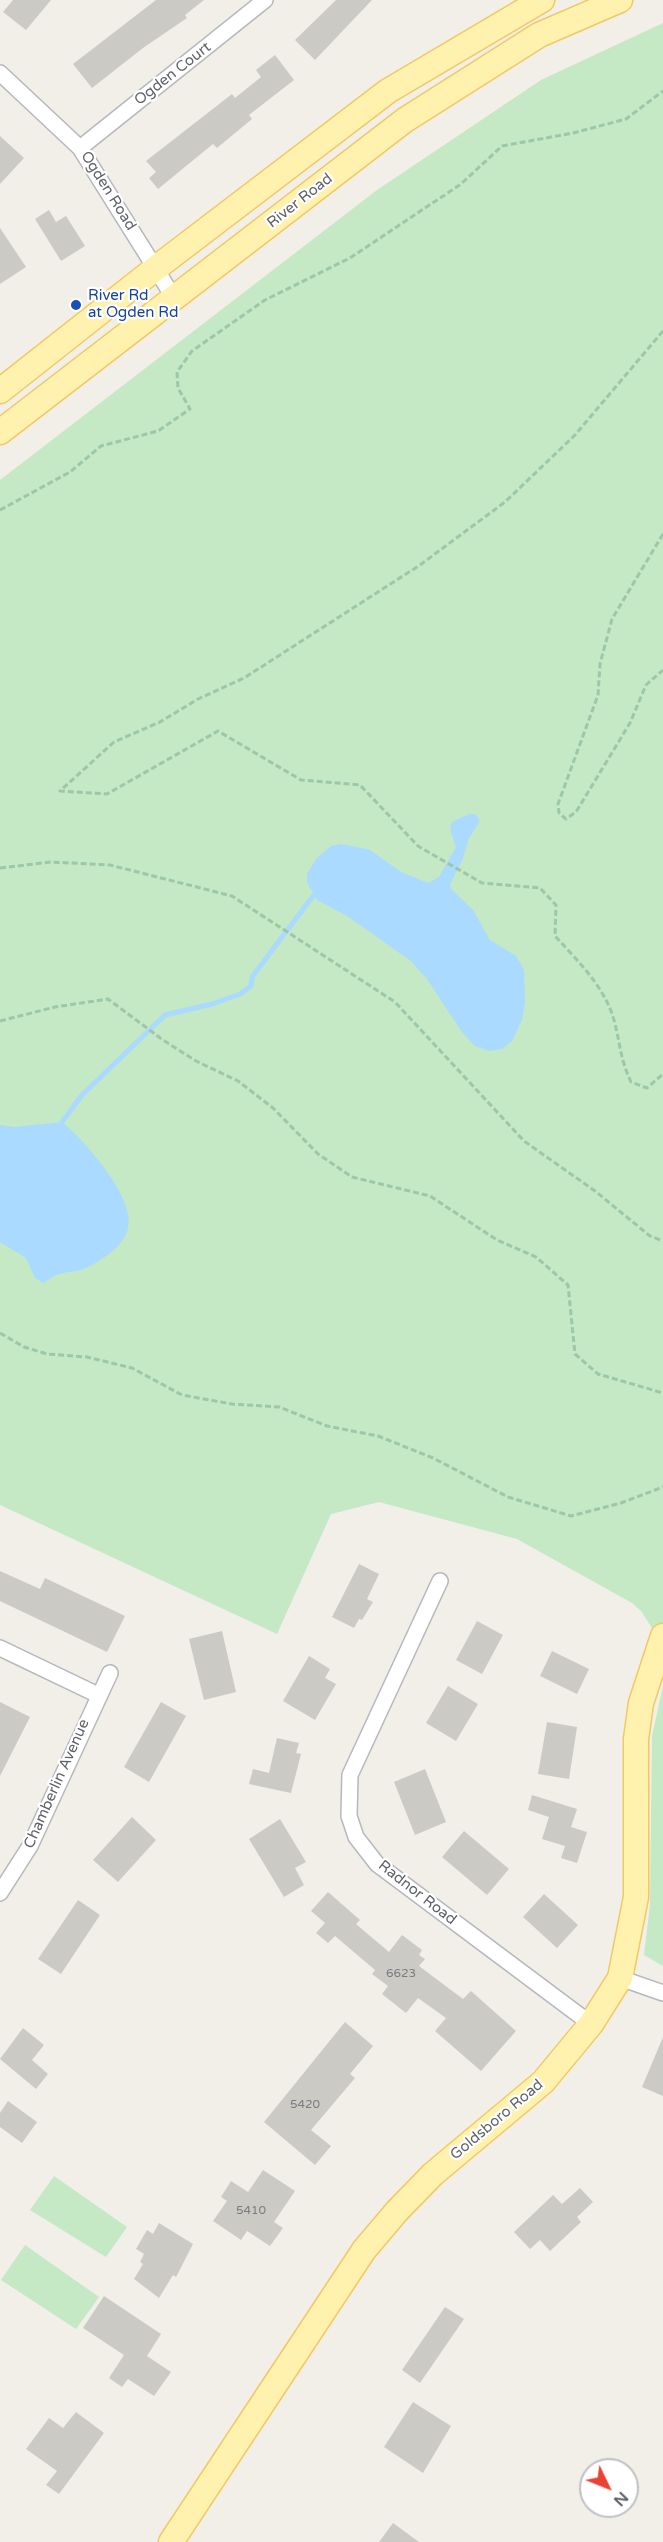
<!DOCTYPE html>
<html>
<head>
<meta charset="utf-8">
<style>
	body { margin:0 }
	#map { position:relative; width:663px; height:2542px; overflow:hidden; background:#f1efe8; font-family:"Varela Round",sans-serif }
	canvas { display:block }
	.north { position:absolute; left:579px; top:2458px; width:60px; height:60px; box-sizing:border-box; background:#fff; border:2px solid #bfc1c3; border-radius:50%; rotate:133deg; font-size:16px; font-weight:700; line-height:24px; text-align:center; color:#5f6368 }
	.north::after { content:''; display:block; margin:auto; width:21px; height:27px; background:#ea4335; clip-path:polygon(50% 0,100% 100%,50% 72%,0 100%) }
</style>
</head>
<body>
<div id="map">
<canvas width="663" height="2542"></canvas>
<div class="north">N</div>
</div>
<script>
const ctx = document.querySelector('canvas').getContext('2d');
ctx.lineJoin = 'round';
function fillPath(path, color) {
  ctx.fillStyle = color;
  ctx.fill(path, 'evenodd');
}
function strokePath(path, color, width, dash) {
  ctx.strokeStyle = color;
  ctx.lineWidth = width;
  ctx.lineCap = dash ? 'butt' : 'round';
  ctx.setLineDash(dash || []);
  ctx.stroke(path);
}
function label(font, color, halo, rows, align = 'center') {
  ctx.font = font + ' "Varela Round",sans-serif';
  ctx.lineWidth = 4.5;
  ctx.setLineDash([]);
  ctx.textBaseline = 'middle';
  ctx.strokeStyle = halo;
  ctx.fillStyle = color;
  for (const [text, x, y, turn = 0] of rows) {
    ctx.save();
    ctx.translate(x, y);
    ctx.rotate((+turn || 0) * Math.PI / 180);
    ctx.textAlign = isNaN(turn) ? turn : align;
    if (halo) ctx.strokeText(text, 0, 0);
    ctx.fillText(text, 0, 0);
    ctx.restore();
  }
}
fillPath(new Path2D(`
	M663,23v1622l-22,-34 -9,-8 -115,-64 -138,-37 -48,12 -54,120 -277,-129v-1025l377,-290 164,-110z
	M663,1686v280l-19,-11 6,-50 2,-169z
	M54,2176l73,51 -21,30 -76,-47z
	M25,2245l74,52 -23,32 -75,-49z`), '#c5e8c5');
fillPath(new Path2D(`
	M469,814h6l5,7 -11,17 -7,23 -12,23 1,5 22,21 17,30 26,16 8,14 1,32 -3,18 -10,21 -10,8 -13,2 -14,-5 -13,-14 -35,-53 -16,-18 -64,-45 -30,-16 -10,-18v-8l9,-15 15,-13 10,-2 29,6 31,22 27,11 11,-6 17,-30 -6,-18 2,-7z
	M62,1122c22,18 74,76 66,106 -4,17 -23,30 -38,38 -17,9 -29,2 -46,17l-9,-5 -9,-20 -26,-16v-117l14,2z`), '#aadaff');
strokePath(new Path2D(`
	M62,1122l20,-27 83,-80 47,-11 28,-10 11,-8 1,-9 61,-81`), '#aadaff', 5);
fillPath(new Path2D(`
	M13,0h38l-25,30 -23,-18z
	M156,0h48l-19,15 2,3 -44,30 -51,40 -19,-24z
	M336,0h36l-57,60 -20,-20z
	M275,55l19,25 -45,35 3,4 -35,29 -4,-4 -55,45 -9,-11 7,-6 -10,-11 86,-67 3,4 26,-21 -5,-7z
	M0,136l24,22 -24,26z
	M49,210l7,12 10,-6 19,30 -24,15 -26,-42z
	M0,228l26,39 -26,17z
	M359,1564l20,10 -12,25 6,3 -11,18 -3,-1 -5,9 -22,-11z
	M0,1571l40,18 5,-11 80,38 -18,36 -107,-51z
	M477,1621l26,14 -21,39 -26,-14z
	M222,1631l14,61 -32,8 -15,-61z
	M552,1651l37,18 -12,25 -37,-18z
	M309,1656l21,13 -5,9 11,6 -21,36 -32,-19z
	M448,1686l30,18 -22,37 -30,-18z
	M0,1702l30,15 -30,59z
	M161,1702l25,14 -37,66 -25,-15z
	M547,1722l30,5 -8,52 -31,-5z
	M277,1738l22,5 -3,10 5,1 -10,39 -42,-9 4,-15 16,4z
	M425,1769l21,53 -31,13 -21,-53z
	M532,1795l45,14 -6,18 16,5 -10,31 -16,-5 4,-12 -23,-7 7,-22 -21,-7z
	M132,1817l24,23 -38,42 -25,-22z
	M280,1819l26,43 -11,6 9,17 -20,12 -35,-58z
	M464,1831l45,38 -22,26 -45,-38z
	M328,1892l32,28 -4,4 33,28 13,-17 20,15 -3,5 6,4 -6,7 44,33 8,-8 45,40 -35,40 -46,-40 11,-13 -28,-20 -12,15 -24,-19 6,-8 -16,-12 3,-4 -40,-34 -7,7 -12,-10 9,-10 -14,-12z
	M544,1894l34,31 -21,23 -34,-31z
	M78,1900l22,15 -39,59 -23,-15z
	M345,2022l28,24 -23,28 5,4 -44,52 20,16 -16,19 -51,-43z
	M23,2028l21,17 -12,15 16,14 -12,15 -36,-30z
	M663,2037v59l-21,-9z
	M8,2101l29,21 -15,21 -22,-16v-14z
	M263,2170l32,21 -21,31 9,6 -13,18 -23,-15 -6,9 -28,-19 14,-20 -6,-4 10,-16 17,11z
	M580,2188l13,14 -16,15 4,5 -31,29 -10,-11 -10,9 -16,-17 39,-37 9,9z
	M159,2223l34,21 -17,33 -3,-2 -14,23 -25,-19 9,-15 -3,-2 4,-8 -8,-5 11,-19 6,4z
	M104,2296l57,38 -14,22 24,16 -17,24 -26,-17 -6,8 -13,-9 15,-23 -41,-27z
	M445,2307l19,12 -44,64 -18,-13z
	M413,2402l38,24 -28,47 -39,-26z
	M76,2412l28,21 -45,61 -13,-9 11,-14 -31,-22 23,-31 14,10z
	M393,2523l26,19h-40z`), '#cccac5');
const street = new Path2D(`
	M0,73l80,75 94,150
	M80,148l185,-148
	M440,1581l-90,194 -1,41 7,21 21,27 214,160
	M0,1648l98,47
	M0,1893l30,-47 80,-173
	M620,1978l43,15`);
const primary = new Path2D(`
	M0,391l156,-123 232,-177 154,-91
	M0,432l405,-312 134,-85 81,-35
	M171,2542l193,-292 33,-39 36,-37 110,-92 48,-58 29,-46 16,-81v-158l5,-36 22,-67`);
strokePath(street, '#b5b8bc', 18);
strokePath(primary, '#f2c960', 27);
strokePath(new Path2D(`
	M663,331l-88,104 -70,67 -85,63 -176,113 -46,21 -38,23 -46,20 -54,49 47,3 111,-63 83,49 59,5 58,61 64,37 58,5 16,17 -1,31c23,25 52,53 60,88 6,24 5,34 16,58l16,6 16,-14
	M0,510l70,-38 31,-26 57,-15 32,-22 -12,-21 -1,-16 15,-21 73,-51 85,-42 111,-74 41,-38 71,-13 53,-14 37,-28
	M663,534l-51,85 -12,45 -2,31 -40,109 1,9 7,6 10,-7 54,-89 16,-38 17,-15
	M0,868l51,-6 59,3 122,31 163,106 129,139 71,50 55,45 13,5
	M0,1021l55,-14 53,-8 55,41 33,21 42,20 35,27 45,46 34,23 78,19 67,44 39,17 32,28 7,69 23,20 65,19
	M0,1333l24,14 23,7 40,3 45,11 50,27 50,9 47,3 48,19 51,10 55,22 75,39 63,19 50,-13 42,-16`), '#9cc7a9', 3, [6, 3]);
strokePath(street, '#fff', 15);
strokePath(primary, '#fff2af', 24);
for (const [x, y, r, color] of [
	[76,305,6,"#1a4fb4"]
]) {
  const dot = new Path2D();
  dot.arc(x, y, r, 0, 2 * Math.PI);
  ctx.fillStyle = color;
  ctx.fill(dot);
  strokePath(dot, '#fff', 2);
}
label('12px', '#7a7d7f', null, [
	["6623",401,1974],
	["5420",305,2105],
	["5410",251,2211]
]);
label('15px', '#5f6368', '#fff', [
	["Ogden Court",173,74,-38],
	["Ogden Road",108,191,58],
	["River Road",300,201,-38],
	["Chamberlin Avenue",57,1784,-66],
	["Radnor Road",417,1893,38],
	["Goldsboro Road",497,2120,-40]
]);
label('15px', '#164399', '#fff', [
	["River Rd",88,296],
	["at Ogden Rd",88,313]
], 'left');
</script>
</body>
</html>
